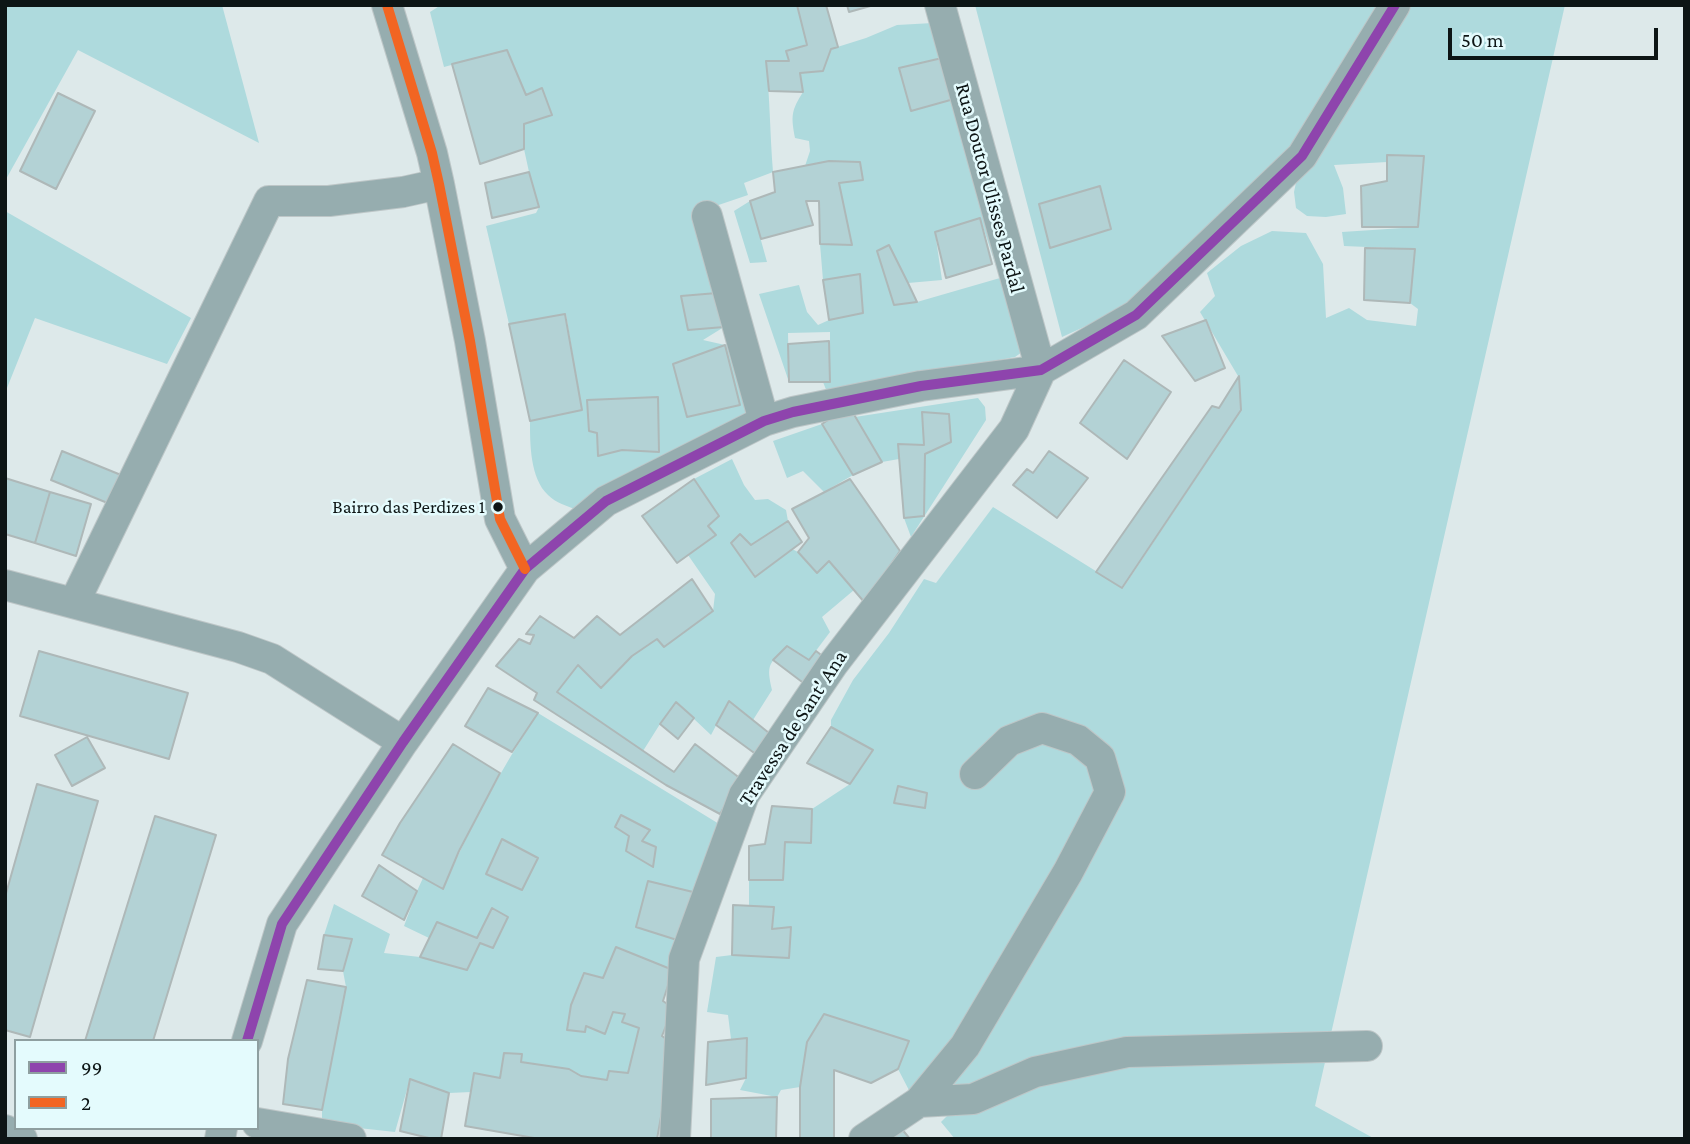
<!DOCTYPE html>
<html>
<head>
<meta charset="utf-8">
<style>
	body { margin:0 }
	#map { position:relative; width:1690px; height:1144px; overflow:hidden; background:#dde9ea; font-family:"Crimson Pro",serif }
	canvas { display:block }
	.frame { position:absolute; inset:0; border:7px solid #0d1515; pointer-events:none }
	.legend { position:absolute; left:14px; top:1039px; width:245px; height:91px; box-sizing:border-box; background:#e4fbfd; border:2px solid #8e9fa0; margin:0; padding:9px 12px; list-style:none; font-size:21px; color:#0d1515 }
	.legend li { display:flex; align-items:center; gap:14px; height:35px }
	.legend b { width:35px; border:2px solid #8e9fa0 }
	.scale { position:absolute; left:1448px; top:28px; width:210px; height:32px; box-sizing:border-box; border:4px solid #0d1515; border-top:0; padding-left:9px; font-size:21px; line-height:24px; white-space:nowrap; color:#0d1515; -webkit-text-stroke:5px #e4fbfd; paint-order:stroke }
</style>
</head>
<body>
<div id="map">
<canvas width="1690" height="1144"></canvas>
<div class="frame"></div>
<ul class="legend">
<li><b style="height:9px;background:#8e44ad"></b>99</li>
<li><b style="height:9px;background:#f26522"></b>2</li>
</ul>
<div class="scale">50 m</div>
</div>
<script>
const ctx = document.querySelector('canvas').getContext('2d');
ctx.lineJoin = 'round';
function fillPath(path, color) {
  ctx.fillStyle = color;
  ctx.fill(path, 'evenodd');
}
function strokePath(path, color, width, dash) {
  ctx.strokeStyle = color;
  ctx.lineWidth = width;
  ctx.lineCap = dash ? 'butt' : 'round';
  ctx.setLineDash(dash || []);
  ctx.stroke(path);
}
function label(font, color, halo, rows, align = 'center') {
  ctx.font = font + ' "Crimson Pro",serif';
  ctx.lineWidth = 5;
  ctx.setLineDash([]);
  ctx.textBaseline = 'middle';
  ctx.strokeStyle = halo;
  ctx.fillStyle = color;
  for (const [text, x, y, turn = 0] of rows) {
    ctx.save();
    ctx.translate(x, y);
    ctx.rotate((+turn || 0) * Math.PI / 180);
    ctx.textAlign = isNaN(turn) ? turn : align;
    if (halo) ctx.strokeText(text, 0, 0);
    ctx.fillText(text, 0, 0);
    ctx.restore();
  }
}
fillPath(new Path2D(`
	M5,5h217l37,138 -181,-93 -73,131z
	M441,5h356l10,40 -21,6 3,10h-23c4,37 4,74 7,111l-29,11 4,12 -53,18 22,80 -36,3 7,34 36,-3 -21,13 22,5 8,-5 20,63 -11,14 -165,93c-10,-4 -21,-7 -29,-15 -18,-17 -18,-51 -18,-74l50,-21 -14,-86 -57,10 -23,-98 50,-13 3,-6 -10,-35 -5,-23v-25l28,-10 -10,-26 -16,7 -19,-45 -63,17 -14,-55zM725,345l14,60 -52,12 -14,-52z
	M975,5h408l-103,160 -148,140 -70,32z
	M1405,5h160l-235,1033 -201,8 -176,48 -1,-29 -40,31 -14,-27 11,-28 -85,-27 -17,28 -7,45 -19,3 -4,7 -37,-7 6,-12 1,-40 -16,1 -3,-24 -21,-3 9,-55 16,-2 57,2 2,-29 -19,1 2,-22 -25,-1v-26h34l2,-38 26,1 1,-34 38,-25 22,-34 -41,-23v-7l22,-40 36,-47 35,-54 12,4 57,-76 130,81 118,-178 -3,-34 -38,-64 15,-16 -8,-23 34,-27 31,-15 34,2 17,31 3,54 23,-10 18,12 49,6 2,-17 -8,-6 4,-54 -70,-3 -2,-14 76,-5 5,-71 -36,-1v7l-53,3 9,23 3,26 -20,3 -19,-1 -11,-8 -2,-16 3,-14z
	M933,23l9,35 -43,10 12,43 43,-12 71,251 -10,7 -188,35 -4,-10 7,-1v-49l-42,1 1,49 -30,-88 40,-9 8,27 11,13 11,-5 34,-7 -3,-39 -37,6 -3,-36 32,1 -13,-62 24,-3 -3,-18 -31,-1 -24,5 5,-15 -1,-10 -14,-3c-4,-22 -4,-27 8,-46l-3,-19 23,-2 8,-22 35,-11 31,-13zM980,218l20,60 -83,24 -23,3 -17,-54 31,32 34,-3 -7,-48z
	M750,201l17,61 -17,1 -16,-52z
	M5,211l186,107 -24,46 -132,-46 -30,75z
	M978,398l7,9 1,13 -75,117 -7,-19 19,-2 2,-62 26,-12 -2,-28 -26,-2 1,33 -26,-1 1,15 -17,3 -27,-45z
	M822,424l31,51 -29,17 -21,-21 -16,7 -14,-37z
	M732,459l12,26 11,15 13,-1 18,11 2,11 -37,24 -11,-10 -9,8 23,34 38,-28 6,3 19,21 12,-12 25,29 -32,27 8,15 -21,28 -22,-14c-18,18 -21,18 -15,44l-19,30 -24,-19 -18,34 -35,-33 -16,22 -17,27 -86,-59 21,-27 24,23 30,-32 25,-17 7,8 49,-36 2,-17 -27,-39 20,-29 11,-10 -25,-37z
	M538,713l186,114 -31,65 -45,-11 -12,46 41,13 -4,30 -56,-23 -14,31 -20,-5 -12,32 -4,25 18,2 1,-6 19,8 8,-22 12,2 -2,8 16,6 -11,45 -19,-2 -2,9 -26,-4 -12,-7 -48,-7 1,-7 -18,-1 -4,24 -26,-5 -3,19 -22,1 -39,-14 -15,53 -73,-8v-14l24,-123 -3,-16 9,-31 -28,-5 10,-31 56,30 -6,19 36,4 9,-19 -25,-12 13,-35 6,-13 20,11c26,-61 58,-120 95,-176z
	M1328,1049l-13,57 60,33h-420l-14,-17 21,-21 155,-41z`), '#aedadd');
const building = new Path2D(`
	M797,5h29l12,42 -7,2 -8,22 -23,2 3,19 -34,-1 -3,-30h23l-3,-10 21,-6z
	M847,5h27l-25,7z
	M507,50l19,45 16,-7 10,27 -28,9v25l-44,15 -28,-100z
	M942,58l12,41 -43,12 -12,-43z
	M58,93l37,18 -39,78 -36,-18z
	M1387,155l37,1 -6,71h-56l-1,-41 26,-5z
	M829,161l31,1 3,18 -24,3 13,62 -32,-1 -1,-43h-13l7,24 -52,14 -11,-38 25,-9 -2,-20z
	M529,172l10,35 -47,11 -7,-35z
	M1100,186l11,43 -61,19 -11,-44z
	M980,218l12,46 -46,14 -11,-46z
	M889,245l19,38 9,19 -23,3 -17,-54z
	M1365,248l50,1 -5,54 -46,-3z
	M860,274l3,39 -34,7 -6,-40z
	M717,293l7,34 -36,3 -7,-34z
	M565,314l17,96 -52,11 -21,-97z
	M1206,320l19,48 -30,13 -33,-45z
	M829,341l1,41h-41l-1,-38z
	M725,345l15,60 -53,12 -14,-53z
	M1124,360l47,32 -44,67 -47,-36z
	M1239,376l2,34 -119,178 -26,-16 116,-166 7,2z
	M658,397l1,55 -37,-2 -24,6 -1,-23 -8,-2 -2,-31z
	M849,406l33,56 -29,13 -31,-51z
	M922,412l27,2 2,28 -26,12 -1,62 -20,2 -6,-74 26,1z
	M62,451l59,24 -11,29 -59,-24z
	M1049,451l39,27 -31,40 -44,-33 14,-16 6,4z
	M5,478l45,14 -15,51 -30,-9z
	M694,479l25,37 -11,10 8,9 -39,28 -35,-47z
	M850,479l50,72 -35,52 -36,-42 -12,12 -19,-21 11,-14 -17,-29z
	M50,492l41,12 -15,52 -41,-13z
	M788,521l14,21 -47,35 -24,-34 9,-9 11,11z
	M692,579l21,32 -49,36 -7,-8 -25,17 -31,32 -23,-23 -21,27 117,80 21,-28 46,35 -21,35 -54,-29 -132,-85 3,-7 -41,-27 23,-27 11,5 4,-9 -8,-1 14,-18 34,22 23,-22 23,19z
	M787,646l22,14 7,-9 17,13 -19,27 -41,-31z
	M39,651l149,42 -19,66 -149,-43z
	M488,688l50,25 -26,39 -47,-26z
	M729,701l45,36 -17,18 -41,-30z
	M676,702l18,16 -16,21 -18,-15z
	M831,727l42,23 -23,34 -43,-21z
	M87,737l18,31 -33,18 -17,-31z
	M453,744l47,29 -41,78 -16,38 -61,-34 18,-32z
	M37,784l61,17 -68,236 -25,-7v-133z
	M898,786l29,7 -2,15 -31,-5z
	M772,806l40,3 -1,34 -26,-1 -2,38h-34v-34l16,-2z
	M621,815l29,15 -8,11 14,6 -3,20 -27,-16 3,-15 -14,-9z
	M155,816l61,19 -63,206h-68z
	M502,839l36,19 -16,32 -36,-16z
	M379,865l38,26 -13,29 -42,-24z
	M648,881l45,11 -16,48 -41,-13z
	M733,905l41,2 -2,22 19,-2 -2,31 -57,-3z
	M492,908l16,9 -15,31 -13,-5 -13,27 -47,-13 17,-35 40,16z
	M324,935l28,4 -9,32 -25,-2z
	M616,947l57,23 -10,31 10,7 -11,28 12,9 -17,94h-117l-75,-13 9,-53 26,5 4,-25 18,1 -1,8 48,7 12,7 26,4 2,-9 19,2 11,-45 -17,-6 3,-8 -12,-2 -8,22 -19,-8 -1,6 -18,-2 4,-25 13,-32 19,5z
	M307,980l39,7 -24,123 -39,-6 5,-45z
	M824,1014l85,27 -11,28 -27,14 -37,-13v69h-34v-52l7,-45z
	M747,1038l-1,40 -40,7 2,-43z
	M410,1079l39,14 -8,46h-8l-33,-8z
	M777,1097l-1,42h-65v-40z
	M901,1128l9,11h-23z`);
fillPath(building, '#b3d2d5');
strokePath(building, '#aeb8b8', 2);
const minor = new Path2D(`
	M387,5l45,148 7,31 31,157 30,178 25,50
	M940,5l101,365
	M707,216l57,205
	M5,585l233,62 34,12 131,83
	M74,603l195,-402h60l74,-9 36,-8
	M247,1041l35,-117 121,-182 122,-173 81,-68 158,-80 29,-9 128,-26 120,-16 95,-55 166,-159 93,-151
	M919,1102l54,-3 62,-27 92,-20 240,-6
	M257,1123l94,16
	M5,1130l17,9
	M220,1139l2,-11
	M675,1139l9,-180 60,-164 89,-131 181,-235 27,-59
	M864,1139l55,-37 46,-56 103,-174 42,-80 -10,-34 -22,-18 -36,-12 -33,13 -34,33`);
strokePath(minor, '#bdc6c7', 32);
strokePath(minor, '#96adaf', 30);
strokePath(new Path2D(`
	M247,1041l35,-117 121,-182 122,-173 81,-68 158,-80 29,-9 128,-26 120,-16 95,-55 166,-159 93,-151`), '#8e44ad', 10);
strokePath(new Path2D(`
	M387,5l45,148 7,31 31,157 30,178 25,50`), '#f26522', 10);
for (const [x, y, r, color] of [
	[498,507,6,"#0d1515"]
]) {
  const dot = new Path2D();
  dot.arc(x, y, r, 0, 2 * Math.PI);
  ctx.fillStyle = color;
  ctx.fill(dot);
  strokePath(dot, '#e4fbfd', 2.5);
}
label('19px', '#0d1515', '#e4fbfd', [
	["Bairro das Perdizes 1",485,507]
], 'right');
label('21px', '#0d1515', '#e4fbfd', [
	["Rua Doutor Ulisses Pardal",990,188,75],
	["Travessa de Sant' Ana",793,728,-57]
]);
</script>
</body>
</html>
